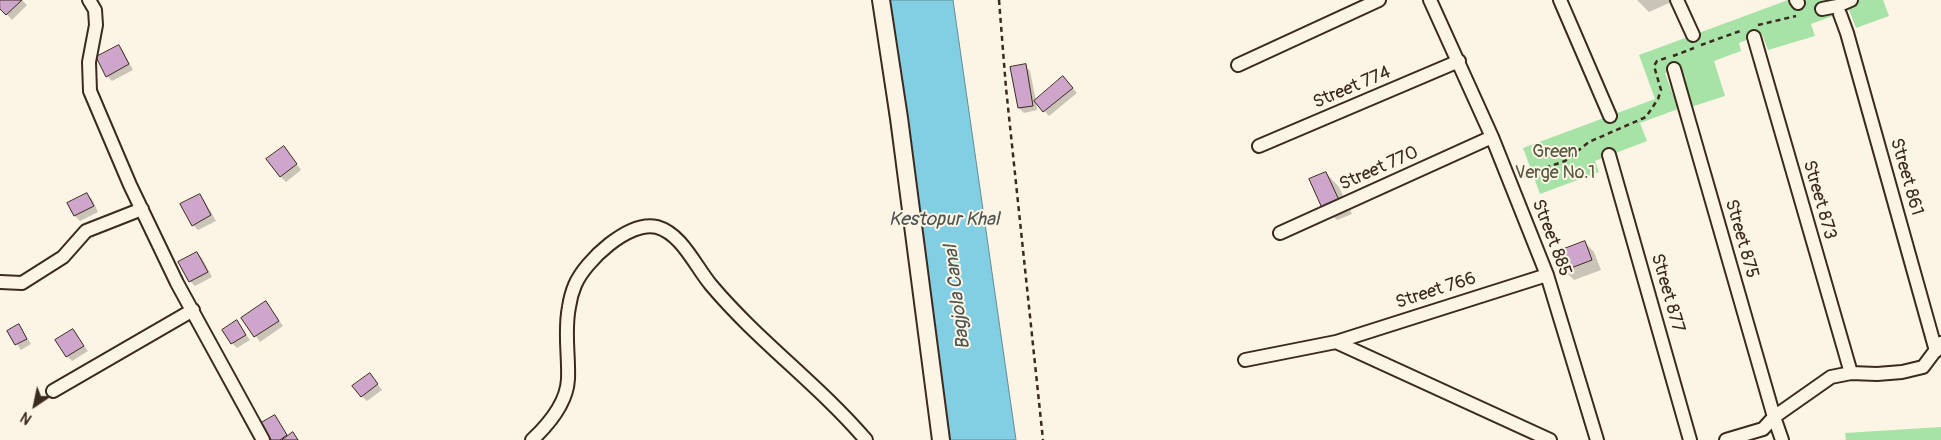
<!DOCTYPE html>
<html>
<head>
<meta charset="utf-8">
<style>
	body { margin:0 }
	#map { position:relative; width:1941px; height:440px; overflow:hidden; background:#fcf5e5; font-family:Pangolin,sans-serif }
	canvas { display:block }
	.north { position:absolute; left:10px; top:380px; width:50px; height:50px; -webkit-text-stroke:4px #fcf5e5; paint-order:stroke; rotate:214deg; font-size:14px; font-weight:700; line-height:20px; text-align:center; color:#3b2a1e }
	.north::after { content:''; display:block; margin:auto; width:18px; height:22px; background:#3b2a1e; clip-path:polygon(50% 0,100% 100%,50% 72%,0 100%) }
</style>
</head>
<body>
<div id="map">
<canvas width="1941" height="440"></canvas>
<div class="north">N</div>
</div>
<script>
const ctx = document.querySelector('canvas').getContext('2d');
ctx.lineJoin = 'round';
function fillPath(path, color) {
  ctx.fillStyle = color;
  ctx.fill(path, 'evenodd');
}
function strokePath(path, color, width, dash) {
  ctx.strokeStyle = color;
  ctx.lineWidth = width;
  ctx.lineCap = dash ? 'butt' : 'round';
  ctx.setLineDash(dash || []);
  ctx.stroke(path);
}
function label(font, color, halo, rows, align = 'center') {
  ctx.font = font + ' Pangolin,sans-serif';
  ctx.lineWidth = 4;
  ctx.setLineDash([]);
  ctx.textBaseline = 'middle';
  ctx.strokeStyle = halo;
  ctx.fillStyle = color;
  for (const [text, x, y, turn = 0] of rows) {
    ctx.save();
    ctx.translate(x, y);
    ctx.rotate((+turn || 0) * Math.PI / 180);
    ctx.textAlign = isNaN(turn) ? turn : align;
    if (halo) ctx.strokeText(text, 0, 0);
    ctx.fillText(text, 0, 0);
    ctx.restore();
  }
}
fillPath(new Path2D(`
	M1788,0h95l6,16 -33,12 -7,-18 -38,14 4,12 -47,14 -6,-16 -23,9 2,8 -27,10 11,35 -34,11 -12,-39 -14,5 13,36 -38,14 7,18 -52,20 4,11 -59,22 -17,-46 132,-49 -16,-44z
	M1941,427v13h-95l-1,-7z`), '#a7e2a7');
const water = new Path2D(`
	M873,0h80l63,440h-80z`);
fillPath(water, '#82cee2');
strokePath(water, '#668c94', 1);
fillPath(new Path2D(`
	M0,0h22l5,5 -15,15 -12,-13z
	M1637,0h39l-27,12z
	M118,46l5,5 10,19 -21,11 -5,-5z
	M1025,66l5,5 6,30 32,-18 9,10 -28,23 -13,-15 1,9 -13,3 -5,-5z
	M288,152l13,18 -15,12 -5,-5z
	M1326,173l13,14 13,27 -15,6 -14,-13z
	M86,194l6,5 6,13 -18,9 -5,-5z
	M199,195l5,5 12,21 -18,9 -5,-5z
	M1584,242l10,10 7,18 -27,10 -10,-10z
	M197,253l5,5 10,19 -17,9 -5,-5z
	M266,303l17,23 -23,16 -17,-24z
	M237,322l13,18 -13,8 -5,-5z
	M19,326l12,18 -10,6 -12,-18z
	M73,331l15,20 -16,10 -5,-5z
	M370,374l12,16 -15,11 -5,-5z
	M275,417l14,20 4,-3 6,6h-26z`), '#0003');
const building = new Path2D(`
	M0,0h22l-16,15 -6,-6z
	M119,45l10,19 -23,13 -10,-20z
	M1026,64l7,42 -15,2 -8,-41z
	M1063,76l10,12 -30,24 -9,-11z
	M284,146l13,18 -17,13 -14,-18z
	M1326,172l13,28 -17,8 -13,-29z
	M87,193l7,13 -20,10 -7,-13z
	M200,194l11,21 -19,11 -12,-22z
	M1585,241l7,19 -29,11 -7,-19z
	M197,252l11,20 -19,10 -11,-20z
	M266,301l13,20 -25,16 -13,-19z
	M237,320l9,15 -15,9 -9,-14z
	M19,324l8,15 -12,6 -8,-14z
	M73,329l11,17 -18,11 -11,-17z
	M370,373l8,11 -17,13 -9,-11z
	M275,415l12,20 -7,5h-9l-10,-17z
	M293,432l5,8h-16z`);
fillPath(building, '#cea6cc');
strokePath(building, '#3b2a1e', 1);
const minor = new Path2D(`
	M89,0l6,10 1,15 -7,37 1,29 40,94 47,98 86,157
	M1430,0l62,137 55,138 50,165
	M1560,0l50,116
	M1677,0l16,35
	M1796,0l2,3
	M1822,9l15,-3 14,-6
	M1840,14l7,19 89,318
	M1754,37l97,336
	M1238,65l141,-65
	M1674,69l100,348 8,23
	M1259,146l200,-85
	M1609,155l81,285
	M1280,233l212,-96
	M0,282l22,1 41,-26 23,-26 56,-22
	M1336,342l211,-67
	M1245,360l91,-18 214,98
	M53,391l140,-81
	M532,440c16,-15 35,-38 36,-61 1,-24 -4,-48 1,-72 1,-7 3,-15 6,-22 10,-24 54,-65 82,-58 25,7 38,39 54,58 47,56 107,99 155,155
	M1726,440l37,-11 11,-12 57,-40 20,-4 26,1 25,-2 21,-5 18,-24`);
const tertiary = new Path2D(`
	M881,0l18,118 42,322`);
strokePath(minor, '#3b2a1e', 16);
strokePath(tertiary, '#3b2a1e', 20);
strokePath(new Path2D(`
	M999,0l7,88 37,352
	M1758,25l38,-9
	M1701,45l42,-15
	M1673,56l21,-8
	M1520,177l45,-16 24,-19 57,-25 12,-18 3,-9 -7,-24 3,-5 9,-3`), '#3b2a1e', 2.5, [5, 4]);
strokePath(minor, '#fcf5e5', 12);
strokePath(tertiary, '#fcf5e5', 16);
label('18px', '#3b2a1e', '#fcf5e5', [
	["Street 774",1352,88,-23],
	["Street 770",1379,169,-24],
	["Street 861",1906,177,74],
	["Street 873",1819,200,74],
	["Street 885",1551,238,69],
	["Street 875",1741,239,74],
	["Street 766",1436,291,-18],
	["Street 877",1667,293,74]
]);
label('18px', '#565840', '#fcf5e5', [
	["Green",1555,152],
	["Verge No.1",1555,173]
]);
label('italic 19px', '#4d534f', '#fcf5e5', [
	["Kestopur Khal",944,220],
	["Bagjola Canal",958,297,-97]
]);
</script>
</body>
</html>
